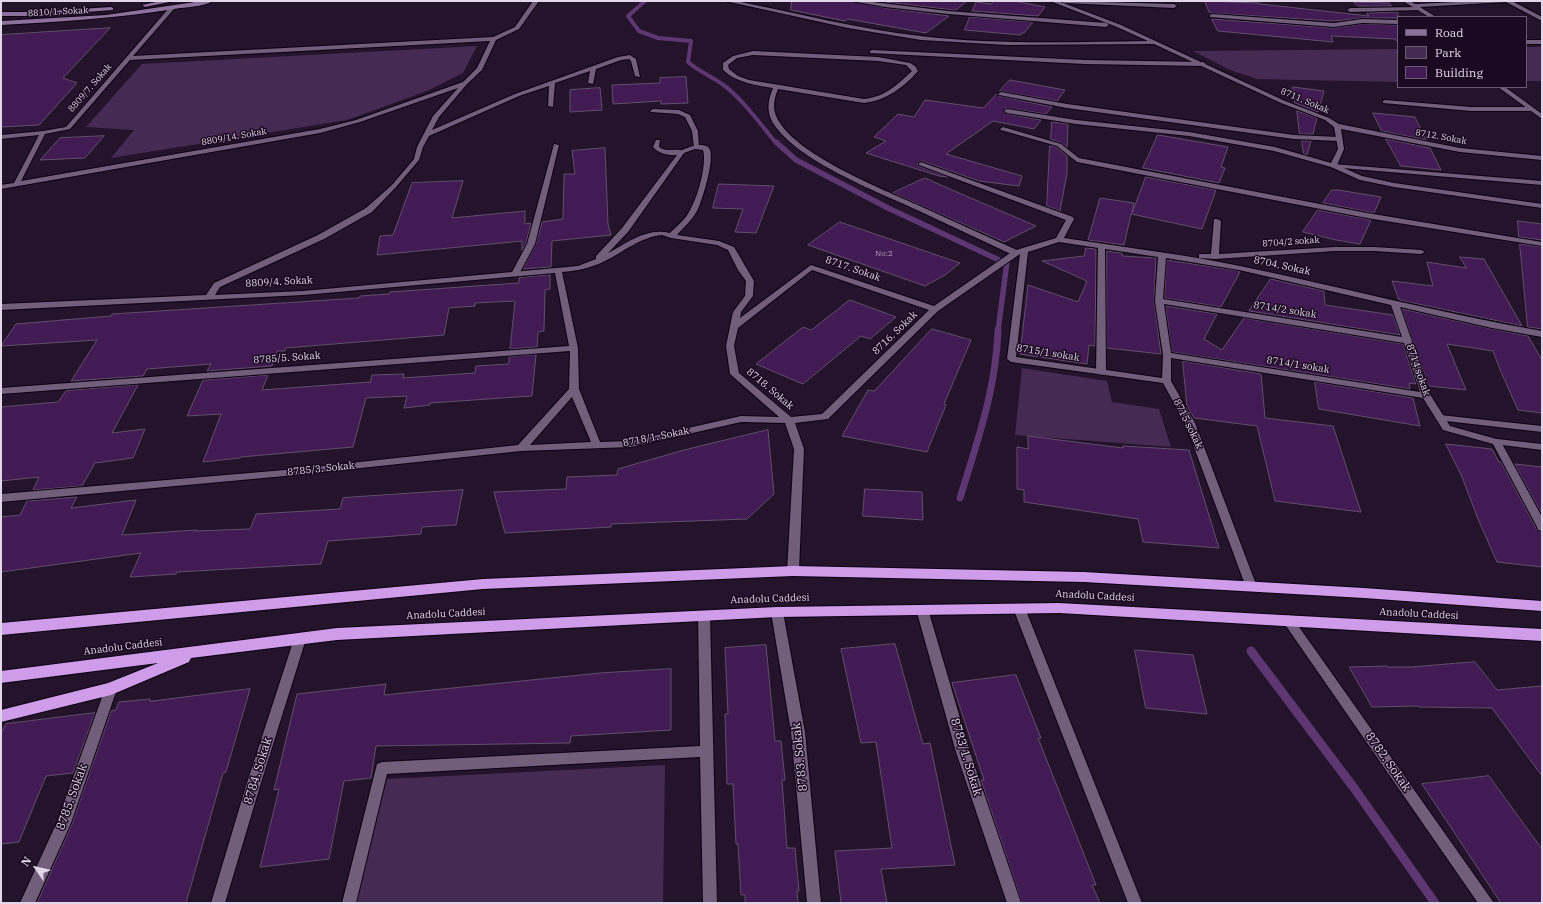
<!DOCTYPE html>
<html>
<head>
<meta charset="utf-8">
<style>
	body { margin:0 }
	#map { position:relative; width:1543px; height:904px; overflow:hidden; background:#23132b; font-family:"IBM Plex Serif",serif }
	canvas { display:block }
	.frame { position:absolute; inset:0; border:2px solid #e1d6e7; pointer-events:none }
	.legend { position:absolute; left:1397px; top:16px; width:130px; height:72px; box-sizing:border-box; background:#1a0a21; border:1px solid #6a5c70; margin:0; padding:5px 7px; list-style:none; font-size:12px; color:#e1d6e7 }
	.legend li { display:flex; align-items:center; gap:8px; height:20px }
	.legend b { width:20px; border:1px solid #6a5c70 }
	.north { position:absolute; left:16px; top:848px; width:40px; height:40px; -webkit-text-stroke:3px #1a0a21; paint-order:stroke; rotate:304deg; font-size:11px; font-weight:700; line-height:16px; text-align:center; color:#e1d6e7 }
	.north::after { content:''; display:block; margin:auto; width:14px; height:18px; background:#e1d6e7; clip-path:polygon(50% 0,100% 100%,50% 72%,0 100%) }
</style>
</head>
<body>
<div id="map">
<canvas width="1543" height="904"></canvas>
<div class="frame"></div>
<ul class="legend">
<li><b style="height:5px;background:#8d719c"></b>Road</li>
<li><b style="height:11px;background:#452b53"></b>Park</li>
<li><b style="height:11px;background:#421b54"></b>Building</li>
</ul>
<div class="north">N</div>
</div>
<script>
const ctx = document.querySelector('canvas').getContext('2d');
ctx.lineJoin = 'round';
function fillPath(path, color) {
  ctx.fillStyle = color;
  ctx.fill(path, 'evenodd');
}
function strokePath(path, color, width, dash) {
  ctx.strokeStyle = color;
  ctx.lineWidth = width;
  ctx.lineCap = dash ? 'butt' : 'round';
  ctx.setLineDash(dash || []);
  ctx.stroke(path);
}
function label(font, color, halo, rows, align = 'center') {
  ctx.font = font + ' "IBM Plex Serif",serif';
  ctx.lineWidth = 3;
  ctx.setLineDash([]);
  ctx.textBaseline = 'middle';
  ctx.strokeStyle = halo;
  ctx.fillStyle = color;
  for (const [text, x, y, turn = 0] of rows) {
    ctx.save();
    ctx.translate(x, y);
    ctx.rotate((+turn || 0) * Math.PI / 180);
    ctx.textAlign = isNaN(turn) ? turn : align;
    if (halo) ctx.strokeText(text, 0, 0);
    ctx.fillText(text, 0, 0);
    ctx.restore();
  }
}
fillPath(new Path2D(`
	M477,46l-14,27 -36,18 -80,29 -236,38 23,-28 -48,-3 56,-63z
	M1526,47h16v34h-16z
	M1398,49v33l-141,-3 -27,-9 -37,-19z
	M1022,368l85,13 5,21 47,7 12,38 -156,-12z
	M665,765l-2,138h-309l33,-124z`), '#452b53');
strokePath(new Path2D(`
	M645,1l-17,15 11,15 19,7 33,3 -3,21c10,9 23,14 34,22 19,13 39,41 54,59`), '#5e3671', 4);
strokePath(new Path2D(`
	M776,142l20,18 92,48 111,52
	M998,331l9,-69`), '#5e3671', 5.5);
strokePath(new Path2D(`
	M960,498c17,-56 36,-108 38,-168`), '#5e3671', 7);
strokePath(new Path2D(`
	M1251,651l103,137 81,115`), '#5e3671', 9);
const building = new Path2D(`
	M792,1h58l35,7 64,8 -23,17 -78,-14 -3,2 -54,-11z
	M877,1h90l-11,9z
	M995,1h19l31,6 -7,9 -66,-5 4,-9 15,2z
	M1205,1l54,2 1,1 109,12 -3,-3 32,-1v6h-36l-28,3 -124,-8z
	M1354,2l35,1 3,3h-34z
	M970,17l63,5 -9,11h-3v2l-56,-5z
	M1212,19l122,9 28,-4 36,1v17l-3,-3 -64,-3 2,6 -115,-11z
	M110,28l-47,50 14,5 -38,42 -38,2v-92z
	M686,77l2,26 -27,1v-3l-48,3 -1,-19 48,-2v-5z
	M1010,80l55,10 -8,11 -57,-10z
	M1293,87l31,4 -6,21 -23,-9z
	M600,88l2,22 -32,2v-22z
	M997,94l2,2 53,11 -6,7 -40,-6 -3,3 4,3 34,6 -7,9 -41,-8 -47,33 76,22 -3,10 -40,-5 -57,-20 -4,1v4l30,11 -9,-1 -73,-23 20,-12 -12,-4 24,-23 16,3 11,-17 58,8z
	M1297,111l20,7 -4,16h-13z
	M1373,113l42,4 11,23 -44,-9z
	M1052,122l16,2 -1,23 -6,-4 -10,-4z
	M1158,135l70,12 -7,20 4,1 -6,15 -76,-15z
	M104,136l-19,22 -45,2 20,-22z
	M1386,139l44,9 11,22 -40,-4z
	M1302,141h9l-4,14 -3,-1z
	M1050,146l6,1 11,9v17l-7,38 -13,-5z
	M605,148l3,76 3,11 -59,6 -1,26 -28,2 13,-25 6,-22 21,-3 1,-45h11l-3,-23z
	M1146,177l70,13 -14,39 -71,-15 -7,31 -36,-5 12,-42 34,5 -2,10z
	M925,178l27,12 84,36 -32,16 -111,-49z
	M463,181l-11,37 73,-7v13l6,-1 -5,20 -4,8v-10l-145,14 3,-19 13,-1 19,-52z
	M719,184l55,2 -18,47 -21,-1 8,-23 -30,-1z
	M1332,190h6l43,7 -7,16 -51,-10z
	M1318,210l53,10 -11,24 -24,-4 -33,-8z
	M1518,221l24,3v16l-23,-3z
	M840,222l120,41 -15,12 -20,11 -117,-41z
	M1520,244l22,3v82l-14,-2z
	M1086,248l10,1 -1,97 -6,-1 -2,19 -67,-10 8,-69 50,17 9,-21 -45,-20 42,-5z
	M1107,251l15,2v3l34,2 -2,43 7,53 -54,-6z
	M1460,257l24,2 38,67 -123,-26 -7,-19 41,5 -6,-24 39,6z
	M1167,260l72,11 1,1 -19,35 -56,-9z
	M550,275v14l-5,1 -1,41 -6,1 -1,15 -27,2 5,-48 -40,2v3l-26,2 -5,27 -159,13v3h-8l-5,15 -65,5 4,-7 -64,5 -4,7 -72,5 26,-41 -96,6 15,-22 95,-8 1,-2 32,-2 215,-14 1,-2 29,-2 1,-2 129,-9v-5z
	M1271,279l53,12 1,14 68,10 7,20 -151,-24z
	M850,300l46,17 -26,22 -9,-3 -58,48 -47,-20 47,-37 8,3z
	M1166,306l51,8 -13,25 18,11 22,-32 159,26 13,40 -7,-1 1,6 -238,-37z
	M1402,309l90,20 36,7 14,24v53l-24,-3 -17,-38 -8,-21 -46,-7 19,46 -37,-4z
	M932,329l39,11 -27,64 2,1 -19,47 -85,-16 26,-46 6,1z
	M536,355l-4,41 -102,7v2l-26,3 3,-12 -41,2 -13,49 -112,10 -1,1 -37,4 18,-48 -34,2 16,-36 65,-5 -6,15 108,-8v1l2,-8 32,-1 -1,4 72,-5 1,-7 33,-2v-7z
	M1183,361l78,13 4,44 68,8 28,86 -86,-11 -18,-75 -63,-8 -7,-12z
	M1315,382l98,16 7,28 -101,-17z
	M138,385l-26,48 33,-4 -12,29 -38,5 -13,23 -49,4 6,-13 -38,4v-74l57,-5 8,-11z
	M768,430l6,64 -27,25 -136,5v3l-106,6 -11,-41 72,-3 1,-12 50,-2 1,-6 66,-19z
	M1028,436l95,12v-2l66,4 30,98 -76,-6 -5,-23 -114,-17v-12l-7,-1v-42l11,2z
	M1446,444l46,5 7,13h2l36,68 5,2v35l-45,-5 -19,-43 -16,-42z
	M1515,464l27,3v47z
	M865,489l57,3 1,28 -60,-4z
	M463,490l-7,35 -34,2 -1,7 -93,7 -7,23 -144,8 -1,2 -46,3 11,-24 -140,19v-55l19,-2 7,-14 50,-4 -6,11 65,-8 -14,35 74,-5 -1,1 55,-2 6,-15 84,-5 3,-11z
	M895,644l28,100 7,-1 25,122 -74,4 6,34h-46l-6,-52 57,-3 -16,-106 -15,1 -20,-94z
	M766,645l9,96h6l4,39h-3l5,68h8l4,43h-2l1,12h-53v-8h-4l-3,-51h-2l-3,-60h-6l-2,-70h3l-3,-66z
	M1135,650l58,5 14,59 -61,-6z
	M1475,662l22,28 45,-4v90l-50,-68 -73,-1 -1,-1 -46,1 -23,-40 38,-1 1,1h23z
	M671,669v61l-100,6 -1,7 -194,3 -5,32 -27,3 -15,78 -69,8 19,-78 -5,1 23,-96 89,-10 -2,11 216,-22z
	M1016,675l25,63h-3l58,147h-4l8,18h-78l-41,-123h3l-32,-97z
	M250,689l-24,83 -3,1 -37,130h-149l35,-79 39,-113 5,-1 3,-8 31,-3v2z
	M95,713l-22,60 -27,3 -27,66 -18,2v-111l5,-9z
	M1489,776l53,73v54h-41l-79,-119z`);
fillPath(building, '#421b54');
strokePath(building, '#614f6b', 1);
const lane = new Path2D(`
	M1061,1l113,3 3,2 -3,2 -110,-5z
	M1419,7l2,1v2l-71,2 -3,-2 3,-2z
	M872,50l213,10 118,2 3,2 -3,2 -118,-2 -215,-11v-2z
	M753,51l125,6 32,6 5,3 3,5c-15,17 -31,29 -54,32l-86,-14c-5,12 -6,23 2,34 22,34 102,66 140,83 33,15 66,30 99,45v4h-6c-32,-15 -64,-30 -96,-45 -41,-19 -120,-49 -144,-87 -7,-12 -5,-23 0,-35 -18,-3 -36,-5 -50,-18v-7l10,-7zM753,55l125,6 28,4 6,6c-15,14 -27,26 -48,28l-115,-19 -11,-4 -9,-7 -1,-4 9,-7z
	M1001,92l66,12 227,31 45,2 3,2 -3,2 -45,-2 -227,-31 -68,-13 -1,-1z
	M1385,100l86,7h59l3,2 -3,2h-59l-88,-8v-2z
	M653,109l26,1 11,5 8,16 1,17 -5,-1 -2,-16 -7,-14 -7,-3 -27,-2 -1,-1z
	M656,140h4l-1,7c8,6 19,0 26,5 -8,6 -26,3 -32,-5z
	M554,144l5,1 -24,99 -17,32h-6l-1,-2 16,-30z
	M1333,164l209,17v4l-211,-18v-2z
	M1098,244h6l1,2 1,126 -5,3 -5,-3z
	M1440,415l102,11v6l-105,-12 -2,-2z
	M1497,439l45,5v6l-48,-6 -2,-2z
	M1019,604l4,1 2,3 117,295h-14l-115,-295 2,-3z`);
const street = new Path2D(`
	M533,1h6l-20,28 -23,11 -14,30 -15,14 -28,33 -7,13 83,-36 103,-37 12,-2 6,4 4,18 -5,-1 -4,-15 -2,-2 -8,1 -25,9 -3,15 -5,-1 2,-12 -35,12 -2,24 -5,-1 1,-20 -30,10 -90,40 -6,11 -4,13 -23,27 -24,25 -48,27 -104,48 -5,8 88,-4 275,-25 18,-7v-3l26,-28 58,-77c6,-3 23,-10 29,-3 7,8 -7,54 -12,63 -5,9 -13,16 -20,24l42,6 15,6 20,34 -1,15 -12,16 -1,6 71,-53 123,41 79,-55 43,-13 10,-18 -147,-55v-2l2,-1 152,55 1,2 -10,19c59,9 118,16 176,28 101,21 200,47 302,65v6l-50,-9 -92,-21 31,89 19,30 50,14 42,77v14l-4,-1 -1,-3 -44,-83 -50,-14 -20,-32 -252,-40v23l24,42 62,164 -2,3 -4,1 -4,-1 -62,-167 -22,-40 -152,-21 -4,-3 13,-105 -82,57 -110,108 -33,4 9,26 -5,122 -2,3 -4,1 -4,-1 -2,-3 7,-122 -9,-26 -44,-1 -110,25 -110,4 -236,25 -284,26v-8l284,-24 233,-25 51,-56 1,-38 -569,43v-6l568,-42 -14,-73 -252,22 -302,15v-6l205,-9 8,-12 104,-48 48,-27 26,-23 22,-26 3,-12 16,-31 25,-28 -98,34 -40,11 -319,56v-4l13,-2 25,-48 -38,4v-4l42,-4 23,-4 103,-119 5,1 -41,47 360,-19 22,-10zM490,41l-13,27 -14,14 -107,38 -36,9 -299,52 24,-47 25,-5 60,-69zM695,149l8,1c4,14 -5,47 -13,60 -4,9 -13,16 -20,23 -23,-6 -43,10 -62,20l20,-21 56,-79zM662,235l9,3 46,7 11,5 10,20 8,11 -1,15 -12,16 -7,34 4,28 49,43 -38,-1 -110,25 -31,1 -21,-53 -1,-41 -16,-76c15,-1 29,-4 43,-11 18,-9 36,-24 57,-26zM1059,242l99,15 -3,44 8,54 -1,23 -146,-21 12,-105zM1166,258l73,12 152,35 11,32 -239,-38zM812,270l117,40 -107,104 -31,3 -52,-44 -5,-27 4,-18zM1164,304l240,39 16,49 -249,-39zM572,397l19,45 -61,3z
	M725,1h11c61,12 122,28 184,35 76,9 152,6 228,5l-31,-14 -67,-26h8l63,24 164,76 44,17 10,6 121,24 82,8v4l-82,-8 -119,-23 3,20 -7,16 25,11 32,7 148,21v4l-148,-21 -34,-7 -29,-13 -57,-16 -85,-15 -113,-12 -69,-11 -3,-2 3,-2 69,11 113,12 86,15 56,16 7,-14 -4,-22 -9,-7 -44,-17 -127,-59 -147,1 -86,-5 -73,-12z
	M851,1h13l84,10 158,12 3,2 -3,2 -158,-13 -63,-7z
	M1403,1h7l5,3 63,-3h34l30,16v4l-36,-19 -86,5 16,10h-7z
	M1212,14l122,9 28,-4 36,1v4l-36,-1 -28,4 -124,-10v-2z
	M1526,40h16v4h-16z
	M1498,87h7l37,27v5z
	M1003,127l58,17 18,14 288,55 175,29v4l-175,-28 -290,-56 -20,-16 -56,-16 -1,-1z
	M1214,219h3l4,2 -2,33 116,-7h39l47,3 4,2 -4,2 -47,-3h-39l-120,8 -16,-1v-4h12z
	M922,605l4,1 2,3 42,143 51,151h-14l-51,-151 -40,-143 2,-3z
	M777,608l4,1 2,3 22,120 16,171h-14l-16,-171 -20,-120 2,-3z
	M704,612l4,1 2,3 7,287h-14l-3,-146 -313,17 -31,129h-14l35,-139 5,-2 318,-16 -2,-130 2,-3z
	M1288,615l4,2 202,286h-16l-194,-280 -2,-3 2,-3z
	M300,634l4,2 2,3 -46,147 -35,117h-14l35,-117 48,-147 2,-3z
	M111,684l4,1 2,4 -46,134 -36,80h-15l37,-81 48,-133 2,-4z`);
const secondary = new Path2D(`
	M161,1h13l-29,6 -3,-2z
	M202,1h11c-10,6 -28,6 -39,8 -57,9 -115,13 -173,16v-4l105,-6z
	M111,7l2,1v2l-80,6h-32v-4h32z`);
const highway = new Path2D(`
	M793,566l291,6 280,16 178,13v10l-178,-13 -280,-16 -291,-6 -310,13 -482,46v-12l482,-44z
	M1059,603l483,26v12l-483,-28 -282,4 -440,23 -146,18 -2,4 -78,33 -110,27v-12l107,-27 50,-20 -157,20v-12l336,-43 440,-21z`);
strokePath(lane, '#0c0113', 2);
strokePath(street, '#0c0113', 2);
strokePath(secondary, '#0c0113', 2);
strokePath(highway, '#0c0113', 2);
fillPath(lane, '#715e7b');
fillPath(street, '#715e7b');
fillPath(secondary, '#8d719c');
fillPath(highway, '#cf9ce9');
label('8px', '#b9a7c2', null, [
	["No:2",884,254]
]);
label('9px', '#e1d6e7', '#1a0a21', [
	["8810/1. Sokak",58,12,-3],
	["8809/7. Sokak",90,88,-49],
	["8711. Sokak",1305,101,23],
	["8809/14. Sokak",234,137,-10],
	["8712. Sokak",1441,137,10],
	["8704/2 sokak",1291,242,-4]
]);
label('10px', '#e1d6e7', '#1a0a21', [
	["8704. Sokak",1282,266,12],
	["8717. Sokak",853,269,19],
	["8809/4. Sokak",279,282,-3],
	["8714/2 sokak",1285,310,9],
	["8716. Sokak",895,333,-44],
	["8715/1 sokak",1048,353,9],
	["8785/5. Sokak",287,358,-4],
	["8714/1 sokak",1298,365,9],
	["8714 sokak",1418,370,71],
	["8718. Sokak",770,389,40],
	["8715 sokak",1188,424,64],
	["8718/1. Sokak",656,437,-11],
	["8785/3. Sokak",321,469,-6],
	["Anadolu Caddesi",1095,596,3],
	["Anadolu Caddesi",770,599,-2],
	["Anadolu Caddesi",446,614,-3],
	["Anadolu Caddesi",1419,614,3],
	["Anadolu Caddesi",123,647,-7]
]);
label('12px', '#e1d6e7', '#1a0a21', [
	["8783. Sokak",800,757,-96],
	["8783/1. Sokak",966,757,73],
	["8782. Sokak",1388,762,55],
	["8784. Sokak",258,771,-73],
	["8785. Sokak",72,797,-70]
]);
</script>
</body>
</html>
